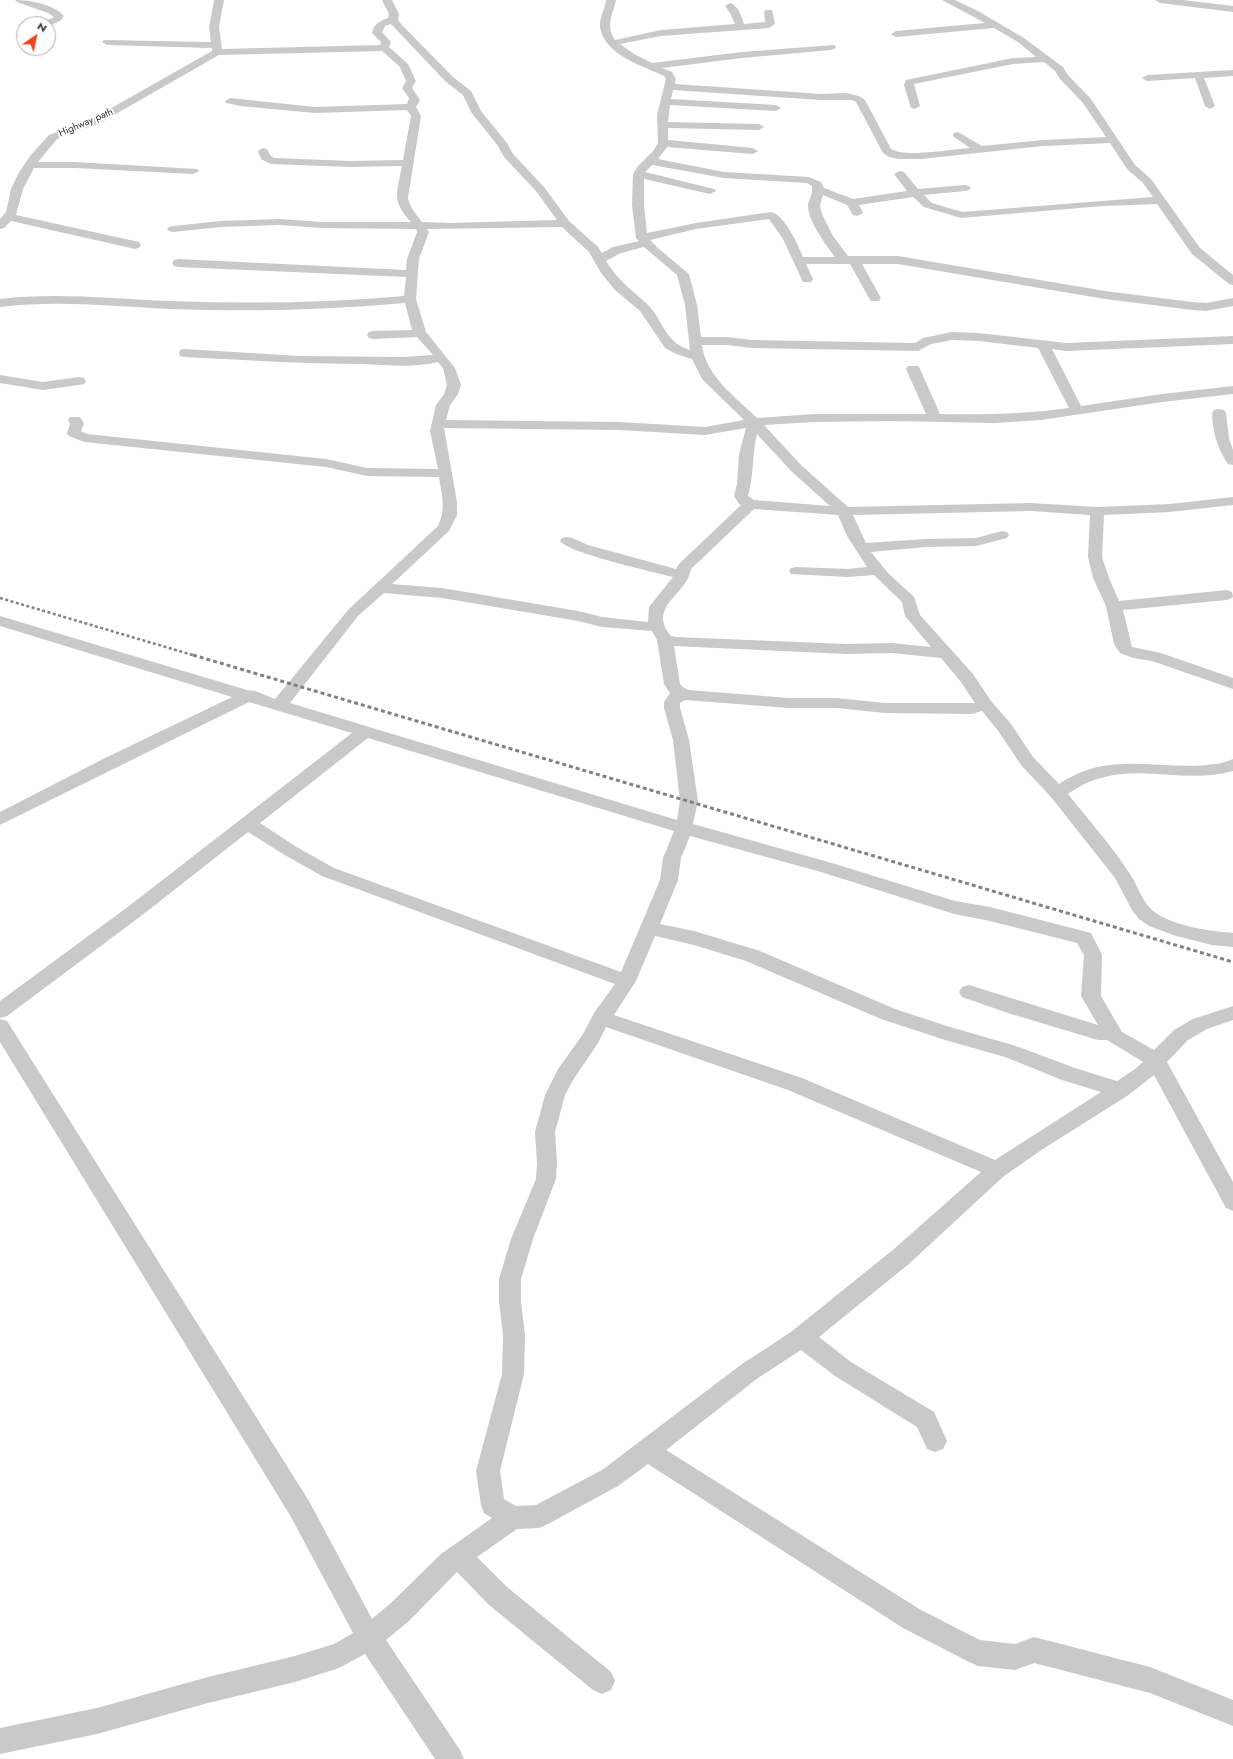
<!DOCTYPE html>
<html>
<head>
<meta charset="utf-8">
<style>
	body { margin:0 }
	#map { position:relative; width:1233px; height:1759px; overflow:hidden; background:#fff; font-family:Jost,sans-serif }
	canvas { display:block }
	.north { position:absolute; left:16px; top:16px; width:40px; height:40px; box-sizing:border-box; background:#fff; border:1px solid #ababab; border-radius:50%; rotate:34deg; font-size:11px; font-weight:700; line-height:16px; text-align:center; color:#2c2c2c }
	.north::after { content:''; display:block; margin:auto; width:14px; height:18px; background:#f53e1b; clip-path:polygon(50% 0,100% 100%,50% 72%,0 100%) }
</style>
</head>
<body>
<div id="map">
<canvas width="1233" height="1759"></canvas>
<div class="north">N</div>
</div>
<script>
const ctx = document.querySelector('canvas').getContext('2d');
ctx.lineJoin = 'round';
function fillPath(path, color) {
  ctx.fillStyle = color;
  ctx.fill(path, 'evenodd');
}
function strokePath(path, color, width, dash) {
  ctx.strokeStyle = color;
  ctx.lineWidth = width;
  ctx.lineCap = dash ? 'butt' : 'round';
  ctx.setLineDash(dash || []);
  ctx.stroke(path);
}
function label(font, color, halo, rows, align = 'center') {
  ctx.font = font + ' Jost,sans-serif';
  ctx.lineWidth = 4;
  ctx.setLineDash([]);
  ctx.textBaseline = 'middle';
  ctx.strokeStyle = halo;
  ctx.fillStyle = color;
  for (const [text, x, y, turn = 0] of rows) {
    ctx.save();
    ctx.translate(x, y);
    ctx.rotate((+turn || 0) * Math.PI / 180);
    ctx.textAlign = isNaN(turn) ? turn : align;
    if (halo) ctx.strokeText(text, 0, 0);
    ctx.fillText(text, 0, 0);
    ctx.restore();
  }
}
fillPath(new Path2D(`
	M15,0c15,0 38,4 49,16l-4,5 -12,5v-2h-9l15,-7 -6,-4 -31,-11z
	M214,0h10l-5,27 3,22 158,-4 1,-3 -9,-9c2,-10 8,-12 16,-15l1,-4 -7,-14h10l7,14 -1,6 3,4 52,53 18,14 10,20 26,32 6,11 31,33 25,34 29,26 4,6 11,-6 26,-6 -3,-3 -4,-33 1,-31 5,-8 15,-15 5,-8 -1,-28 9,-36 -2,-3c-21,-10 -60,-21 -64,-49 -1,-9 5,-18 6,-27h10c-3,14 -11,26 -1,40l46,-10 74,-6 -5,-11 -5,-7 5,-3c9,3 11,13 14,21l21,-2 -1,-10 2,-2h6l3,14 -6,4 -108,8 -41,8 14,10 18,9 90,-11 92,-7 2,2 -2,2 -3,1 -89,8 -80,10 10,4 4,7 -1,5 146,10 25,-1 13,3 6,4 26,49c14,9 61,0 79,-1l-16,-11 -1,-2 1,-2 4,-1 24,14 61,-6 63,-3 -23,-34 -23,-24 -5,-8 -11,-9 -31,2 -99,20 6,22 -5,3 -4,-1 -7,-23 2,-5 107,-22 23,-1 -18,-15 -24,-14 -98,9 -5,-3 5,-3 89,-8 -43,-23h13l23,11 46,27 39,29 5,8 23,24 44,66 16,14 49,69 33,27v10l-4,-1 -37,-30 -35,-50 -54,2 -142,12 -37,-11 -11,-10 -54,8 4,8 -6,3 -4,-1 -6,-10 -24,-10 -3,10 2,9 11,22 15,20h50l207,35 87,11 14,1 27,-5v8l-27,5 -14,-1 -87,-11 -207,-35h-36l19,34 -2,3h-8l-2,-3 -19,-34h-44l7,15 -2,3h-8l-20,-43 -14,-20 -73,10 -46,11 9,9 30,25 8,31 4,32h26l25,3 163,3 8,-5 29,-6 27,1 87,10 167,-7v8l-167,7 -14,-2 29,57 81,-12 71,-8v8l-71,8 -121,18 -46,3 -104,-2 -77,1 -50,3 37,40 47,42 183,-4 66,4 73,-3 63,-7v8l-63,7 -66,3 -2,42 7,21 10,23 108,-11 5,2 1,5 -6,3 -104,10 9,37 29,6 72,25v11l-81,-28 -19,-3 -13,-5 -6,-9 -8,-38 -13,-28 -5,-21 2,-42 -59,-4 -178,4 13,28 60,-4 50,-1 26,-7 5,1 2,3 -2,3 -31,8 -50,1 -55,5 17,21 26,24 6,18 53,59 18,27 20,23 22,33 26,27c53,-35 99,-12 156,-20 6,0 12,-3 18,-5v12c-44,13 -89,-6 -132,7 -13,3 -23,9 -33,16 20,25 42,50 60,77 9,12 13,29 24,39 19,16 57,21 81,23v14l-21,-2 -36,-9 -27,-10 -10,-7 -7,-9 -17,-32 -64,-81 -30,-32 -22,-33 -17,-21 -10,3 -87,-1 -48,-5h-48l-104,-8 -5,3v5l9,32 9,61 -5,23 139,39 123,38 35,6 101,26 11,22 -1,41 21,36 32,18 20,-20 19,-11 40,-13v14l-26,9 -19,11 -21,22 66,120v29l-7,-3 -72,-133 -27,21 -84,53 -39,27 -94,87 -91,74 32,25 83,50 13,29 -4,8 -8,3 -8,-3 -10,-22 -82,-51 -34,-26 -43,28 -92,72 255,160 59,30 35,4 19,-7 116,30 83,33v26l-83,-33 -116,-30 -19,7 -37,-4 -9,-4 -66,-34 -255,-164 -30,22 -70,38 -9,4 -22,1 -40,28 30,30 104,85 4,9 -4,9 -9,4 -9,-4 -104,-85 -32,-33 -48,49 -23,19 74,110 4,9h-29l-70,-105 -26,14 -44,14 -87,21 -111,31 -97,20v-26l97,-20 111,-31 87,-21 39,-12 19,-11 -62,-116 -291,-475v-23l7,2 302,480 63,118 19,-16 50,-49 51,-36 -8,-5 -3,-8 -5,-34 26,-97 1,-39 -4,-33v-23l12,-40 25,-60 1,-16 -2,-31 10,-37 13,-26 25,-35 11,-21 21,-29 -293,-108 -39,-22 -35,-22 -107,84 -134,100 -7,2v-17l129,-95 223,-173 -103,-31 -249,123v-13l103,-53 129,-62 -232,-71v-10l247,74 8,1 20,8 73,-89 90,-84c8,-17 4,-30 1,-49l-72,-1 -41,-9 -242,-25 -15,-6 -2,-3 3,-9 -2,-4 2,-3h10l4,7 -3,7 6,3 239,25 41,9 71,1 -8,-38 6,-26 8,-11 3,-9 -4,-17 -5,-6c-24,6 -51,3 -76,2 -59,0 -118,-4 -177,-7l-5,-1 -1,-3 1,-3 5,-1 114,7 103,1 31,-2 -16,-18 -44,2 -4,-1 -2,-3 2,-3 4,-1 39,-1 -7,-27c-78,7 -157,9 -236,6 -57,-3 -112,-9 -169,-2v-8c57,-7 113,0 170,2 78,3 156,2 234,-5l2,-19 -228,-10 -4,-1 -2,-3 2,-3 4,-1 228,11 1,-11 10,-27 -1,-3 -94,-1 -42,-3 -59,2 -48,5 -4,-1 -2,-2 2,-2 4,-1 48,-5 59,-2 42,3h89c-20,-22 -14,-29 -9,-56l-52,1 -79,-3 -10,-5 -3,-8 5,-3 4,1 3,6 4,3 76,3 53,-1 8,-44 -4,-6 -92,3 -75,-7 -14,-3 -1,-2 5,-3 85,9 92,-3 2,-6 -7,-10 4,-7 -6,-14 -18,-16 -163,4 -119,68 -43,16 -19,23h37l122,7 2,2 -6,3 -118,-6h-41l-11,21 -7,26 123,27 2,3 -2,3 -4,1 -124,-28 -7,7 -4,1v-10l6,-7 5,-23 7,-15 12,-18 19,-21 43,-16 120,-68v-3l-105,-3 -5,-3 2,-2 107,2 -2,-15zM391,24l54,57 18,14 8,17 27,34 6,11 32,34 21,29 -107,3 -28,-1c-6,-8 -12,-14 -14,-24l13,-82 -5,-9 4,-7 -8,-12 4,-7 -8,-17 -19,-17 2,-5 -9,-10 3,-6zM673,90l148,10h31l4,2 27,51 6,4 9,2h23l122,-13 67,-3 17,26 16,14 10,14 -191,15 -30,-9 -8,-8 41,-4 4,-1 2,-2 -2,-2 -4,-1 -47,4 -14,-17 -4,-1 -6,3 13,17 -54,8 -29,-11 -3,-6 -12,-5 -85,-5 -66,-13 9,-12 86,7 5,-3 -5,-3 -85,-8v-12l91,2 5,-3 -5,-3 -91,-2 2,-17 106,6 5,-3 -5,-3 -105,-6zM652,165l72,13 83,5 5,3v2c1,7 -4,12 -4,18 0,15 18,39 27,51h-32c-5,-12 -18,-42 -32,-45l-75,11 -49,10 -3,-28v-26l66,15 6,-3 -2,-2 -69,-17zM562,227l27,25 12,21 14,17 25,21 25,37 11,6 16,5 10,20 42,41 -39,7 -86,-5 -173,-2 4,-15 8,-11 3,-9 -6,-17 -29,-36 -10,-33 3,-40 10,-27 -2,-3zM644,247l33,28 8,30 5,45c-26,-8 -26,-29 -42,-45 -16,-15 -30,-24 -42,-44l15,-8zM952,340l27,1 59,7 31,60c-43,6 -86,7 -129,6l-20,-45 -2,-3h-10l-2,3 20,45h-112l-57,4c-21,-21 -51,-41 -55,-73h25l25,3 166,3 13,-7zM444,428l175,2 86,5 41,-7 -7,26 -2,30 -3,12 5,8 2,1 -62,59 -3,5 -88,-24 -16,-7 -5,-1 -5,1 -2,3c8,12 94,31 113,36l-24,30 -1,15 -46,-5 -24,-6 -136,-23 -50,-4 57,-53 8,-16v-13zM757,434l34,37 39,35 -76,-6 -6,-4c6,-20 4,-42 9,-62zM754,509l84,6 9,21 20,31 -19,2 -52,-2 -5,1 -2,3 2,3 57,3 26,-2 28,27 3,14 26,31 -39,-4 -46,1 -170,-7 -5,-1c-21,-25 5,-37 16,-56 2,-4 3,-7 4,-11zM384,593l58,5 136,23 24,6 50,4 5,9 7,44 6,9 -6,9v6l9,32 7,61 -3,19 -387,-117 68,-87zM674,646l172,8 46,-1 49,5 20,24 14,21h-90l-48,-5h-48l-101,-8 -5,-3 -3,-3zM368,738l306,93 -11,27 -3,22 -39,92 -287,-104 -39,-22 -35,-23zM690,836l131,36 133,42 36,7 87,22 7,12 -3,41 17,29 -129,-40 -7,2 -3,5 3,5 46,16 90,27h9l36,22 -8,7 -18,12 -42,-13 -59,-22 -69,-20 -52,-17 -135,-58 -66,-20 -34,-7 18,-44 3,-22zM655,936l39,9 52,16 135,58 64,21 60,17 57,23 39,12 -106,68 -193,-82 -188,-63 22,-34zM606,1027l182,63 193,82 -87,77 -103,83 -49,32 -140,106 -66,35 -20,1 -12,-7 -4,-28 24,-97 1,-39 -4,-33v-23l12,-40 23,-60 1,-16 -2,-31 10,-37 8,-15 25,-37z
	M1155,0h28l50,6v6l-73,-9z
	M1233,70v6l-29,2 11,28 -5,3 -5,-3 -10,-28 -48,3 -5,-3 5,-3z
	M0,375l43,7 36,-5 5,1 2,3 -2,3 -5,1 -36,5 -43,-7z
	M1219,409l5,1 2,3 3,25 4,12v15l-5,-1c-11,-16 -15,-31 -16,-51l2,-3z`), '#c9c9c9');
strokePath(new Path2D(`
	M0,598l196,58`), '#818181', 2.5, [3, 2.5]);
strokePath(new Path2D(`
	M193,655l1040,307`), '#818181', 3, [4, 3]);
label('10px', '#2c2c2c', '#fff', [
	["Highway path",86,123,-23]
]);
</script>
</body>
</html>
